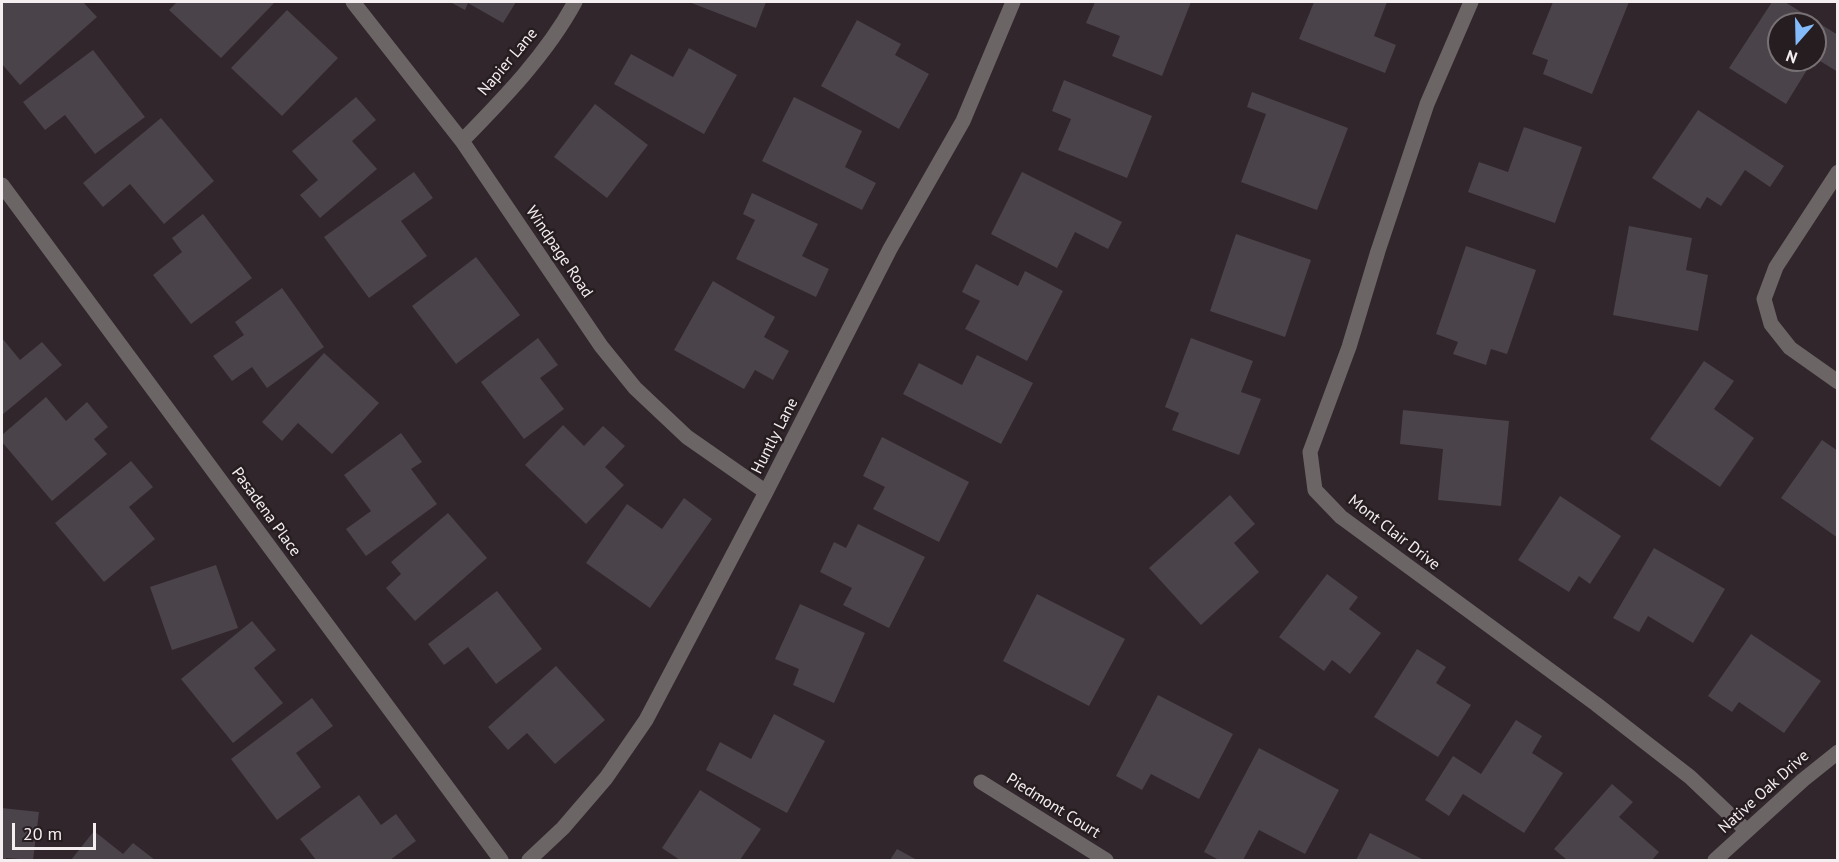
<!DOCTYPE html>
<html>
<head>
<meta charset="utf-8">
<style>
	body { margin:0 }
	#map { position:relative; width:1839px; height:862px; overflow:hidden; background:#30262b; font-family:"PT Sans",sans-serif }
	canvas { display:block }
	.frame { position:absolute; inset:0; border:3px solid #f4eef1; pointer-events:none }
	.north { position:absolute; left:1767px; top:12px; width:60px; height:60px; box-sizing:border-box; background:#261d21; border:2px solid #787174; border-radius:50%; rotate:200deg; font-size:16px; font-weight:700; line-height:24px; text-align:center; color:#f4eef1 }
	.north::after { content:''; display:block; margin:auto; width:21px; height:27px; background:#84bcfb; clip-path:polygon(50% 0,100% 100%,50% 72%,0 100%) }
	.scale { position:absolute; left:12px; top:823px; width:84px; height:27px; box-sizing:border-box; border:3px solid #f4eef1; border-top:0; padding-left:8px; font-size:18px; line-height:21px; white-space:nowrap; color:#f4eef1; -webkit-text-stroke:4px #261d21; paint-order:stroke }
</style>
</head>
<body>
<div id="map">
<canvas width="1839" height="862"></canvas>
<div class="frame"></div>
<div class="north">N</div>
<div class="scale">20 m</div>
</div>
<script>
const ctx = document.querySelector('canvas').getContext('2d');
ctx.lineJoin = 'round';
function fillPath(path, color) {
  ctx.fillStyle = color;
  ctx.fill(path, 'evenodd');
}
function strokePath(path, color, width, dash) {
  ctx.strokeStyle = color;
  ctx.lineWidth = width;
  ctx.lineCap = dash ? 'butt' : 'round';
  ctx.setLineDash(dash || []);
  ctx.stroke(path);
}
function label(font, color, halo, rows, align = 'center') {
  ctx.font = font + ' "PT Sans",sans-serif';
  ctx.lineWidth = 5;
  ctx.setLineDash([]);
  ctx.textBaseline = 'middle';
  ctx.strokeStyle = halo;
  ctx.fillStyle = color;
  for (const [text, x, y, turn = 0] of rows) {
    ctx.save();
    ctx.translate(x, y);
    ctx.rotate((+turn || 0) * Math.PI / 180);
    ctx.textAlign = isNaN(turn) ? turn : align;
    if (halo) ctx.strokeText(text, 0, 0);
    ctx.fillText(text, 0, 0);
    ctx.restore();
  }
}
fillPath(new Path2D(`
	M2,2h81l14,15 -77,68 -18,-21z
	M177,2h98l-54,56 -52,-48z
	M450,2h66l-13,21 -35,-20 -3,7z
	M689,2h77l-10,26z
	M1095,2h96l-29,74 -50,-20 8,-20 -34,-13z
	M1314,2h73l-13,34 22,9 -11,28 -86,-34z
	M1553,2h76l-37,92 -49,-20 5,-14 -16,-6z
	M1772,2h13l53,33v37l-23,-14v-34h-36v36h34l-27,44 -57,-36z
	M287,10l51,48 -56,58 -51,-48z
	M857,20l44,24 -6,11 34,19 -30,55 -78,-43z
	M689,48l48,27 -33,59 -90,-50 17,-30 42,23z
	M93,50l52,67 -50,37 -30,-39 -20,15 -22,-28z
	M1064,80l88,36 -25,62 -69,-28 13,-31 -19,-8z
	M1252,92l96,36 -31,82 -76,-28 25,-68 -19,-7z
	M356,97l20,23 -24,21 25,28 -57,49 -20,-23 18,-15 -26,-29z
	M794,97l68,34 -17,36 31,16 -14,27 -100,-49z
	M595,104l53,41 -41,53 -53,-41z
	M1698,110l86,56 -14,21 -25,-17 -24,36 -14,-9 -7,12 -48,-31z
	M161,118l53,63 -50,43 -34,-40 -27,23 -20,-24z
	M1524,127l58,20 -27,76 -87,-31 11,-30 29,10z
	M414,172l19,26 -32,23 26,35 -58,42 -45,-61z
	M1022,172l100,50 -14,27 -33,-17 -18,36 -66,-34z
	M752,193l66,31 -16,32 27,13 -13,28 -80,-38 19,-39 -12,-6z
	M203,214l49,64 -61,46 -38,-49 29,-23 -10,-14z
	M1629,226l63,12 -6,32 22,5 -10,56 -85,-16z
	M1236,234l75,26 -26,77 -75,-26z
	M1466,246l70,24 -29,84 -16,-5 -5,16 -33,-11 5,-12 -22,-8z
	M476,257l44,58 -64,49 -44,-58z
	M976,264l42,22 7,-15 38,20 -36,70 -62,-32 15,-28 -18,-9z
	M713,281l62,36 -11,20 25,14 -16,29 -18,-10 -11,19 -70,-39z
	M282,288l42,59 -57,41 -15,-21 -20,14 -19,-25 31,-21 -9,-13z
	M2,338l18,22 22,-18 20,23 -60,50z
	M538,338l20,27 -18,13 24,31 -40,30 -43,-57z
	M1191,338l62,23 -12,31 20,7 -22,56 -67,-25 7,-17 -14,-6z
	M324,353l55,50 -47,51 -34,-31 -16,18 -20,-19z
	M977,355l56,28 -32,61 -98,-50 16,-31 43,22z
	M1704,361l30,20 -20,28 40,29 -34,49 -70,-48z
	M46,397l20,24 21,-19 21,25 -14,12 13,15 -55,47 -50,-59v-7z
	M1403,410l106,11 -8,85 -63,-6 5,-51 -43,-5z
	M563,425l21,21 19,-20 22,20 -20,21 19,18 -38,39 -61,-59z
	M401,433l21,29 -11,7 26,35 -71,52 -20,-27 25,-18 -27,-36z
	M882,437l87,45 -30,60 -66,-33 12,-22 -22,-11z
	M1822,440l16,11v87l-57,-40z
	M131,461l22,26 -24,20 26,32 -51,43 -49,-59z
	M1230,495l25,29 -21,19 25,29 -58,53 -52,-57z
	M1560,496l61,40 -31,48 -11,-8 -10,16 -51,-32z
	M684,498l28,21 -62,89 -64,-45 41,-59 35,25z
	M448,513l39,45 -72,63 -29,-33 15,-14 -10,-12z
	M858,524l67,33 -36,71 -46,-23 9,-17 -32,-16 14,-30 12,6z
	M1654,548l71,41 -32,54 -45,-27 -9,16 -26,-14z
	M216,565l22,63 -66,22 -22,-63z
	M1327,574l31,23 -9,12 32,24 -31,41 -18,-14 -8,11 -45,-34z
	M497,591l45,58 -46,35 -28,-37 -24,18 -16,-21z
	M1037,594l88,45 -36,67 -86,-45z
	M800,604l65,29 -31,70 -41,-18 6,-16 -24,-10z
	M252,621l24,29 -22,18 29,35 -50,40 -52,-64z
	M1751,634l70,47 -37,52 -45,-31 -7,10 -24,-16z
	M1417,649l29,18 -10,16 35,22 -33,52 -64,-40z
	M556,666l49,54 -50,44 -28,-31 -19,17 -20,-23z
	M1158,695l75,39 -34,65 -48,-25 -9,16 -26,-14z
	M312,698l21,28 -37,27 25,34 -44,33 -46,-61z
	M774,714l51,27 -38,72 -81,-43 14,-28 31,17z
	M1516,720l26,16 -10,17 31,20 -39,60 -61,-39 -14,22 -24,-16 28,-44 28,18z
	M1259,748l80,42 -34,64 -46,-24 -16,30h-24l-15,-8z
	M1612,784l21,18 -14,15 40,35 -7,8h-85l-13,-11z
	M700,790l61,39 -21,31h-60l-18,-12z
	M359,795l22,30 15,-11 20,27 -26,19h-74l-16,-21z
	M2,808l37,4 -6,48 -27,-2v2h-4z
	M94,831l29,23 10,-11 22,17h-84z
	M1370,833l54,27h-68z
	M897,849l20,11h-27z`), '#4b434a');
strokePath(new Path2D(`
	M353,2l109,139 139,205 34,42 52,49 79,55
	M1471,2l-44,102 -49,147 -29,96 -39,105 5,38 26,27 255,187 94,73 57,54
	M462,141c41,-42 85,-87 113,-139
	M1838,172l-62,95 -12,32 7,25 19,24 48,34
	M2,185l499,675
	M981,782l125,78
	M529,860l34,-32 43,-50 40,-58 120,-228 124,-243 73,-128 50,-119
	M1715,860l88,-80 35,-28`), '#6b6566', 15);
label('16px', '#f4eef1', '#261d21', [
	["Napier Lane",508,62,-50],
	["Windpage Road",559,252,56],
	["Huntly Lane",775,436,-63],
	["Pasadena Place",266,512,54],
	["Mont Clair Drive",1394,533,38],
	["Native Oak Drive",1764,792,-42],
	["Piedmont Court",1053,806,32]
]);
</script>
</body>
</html>
